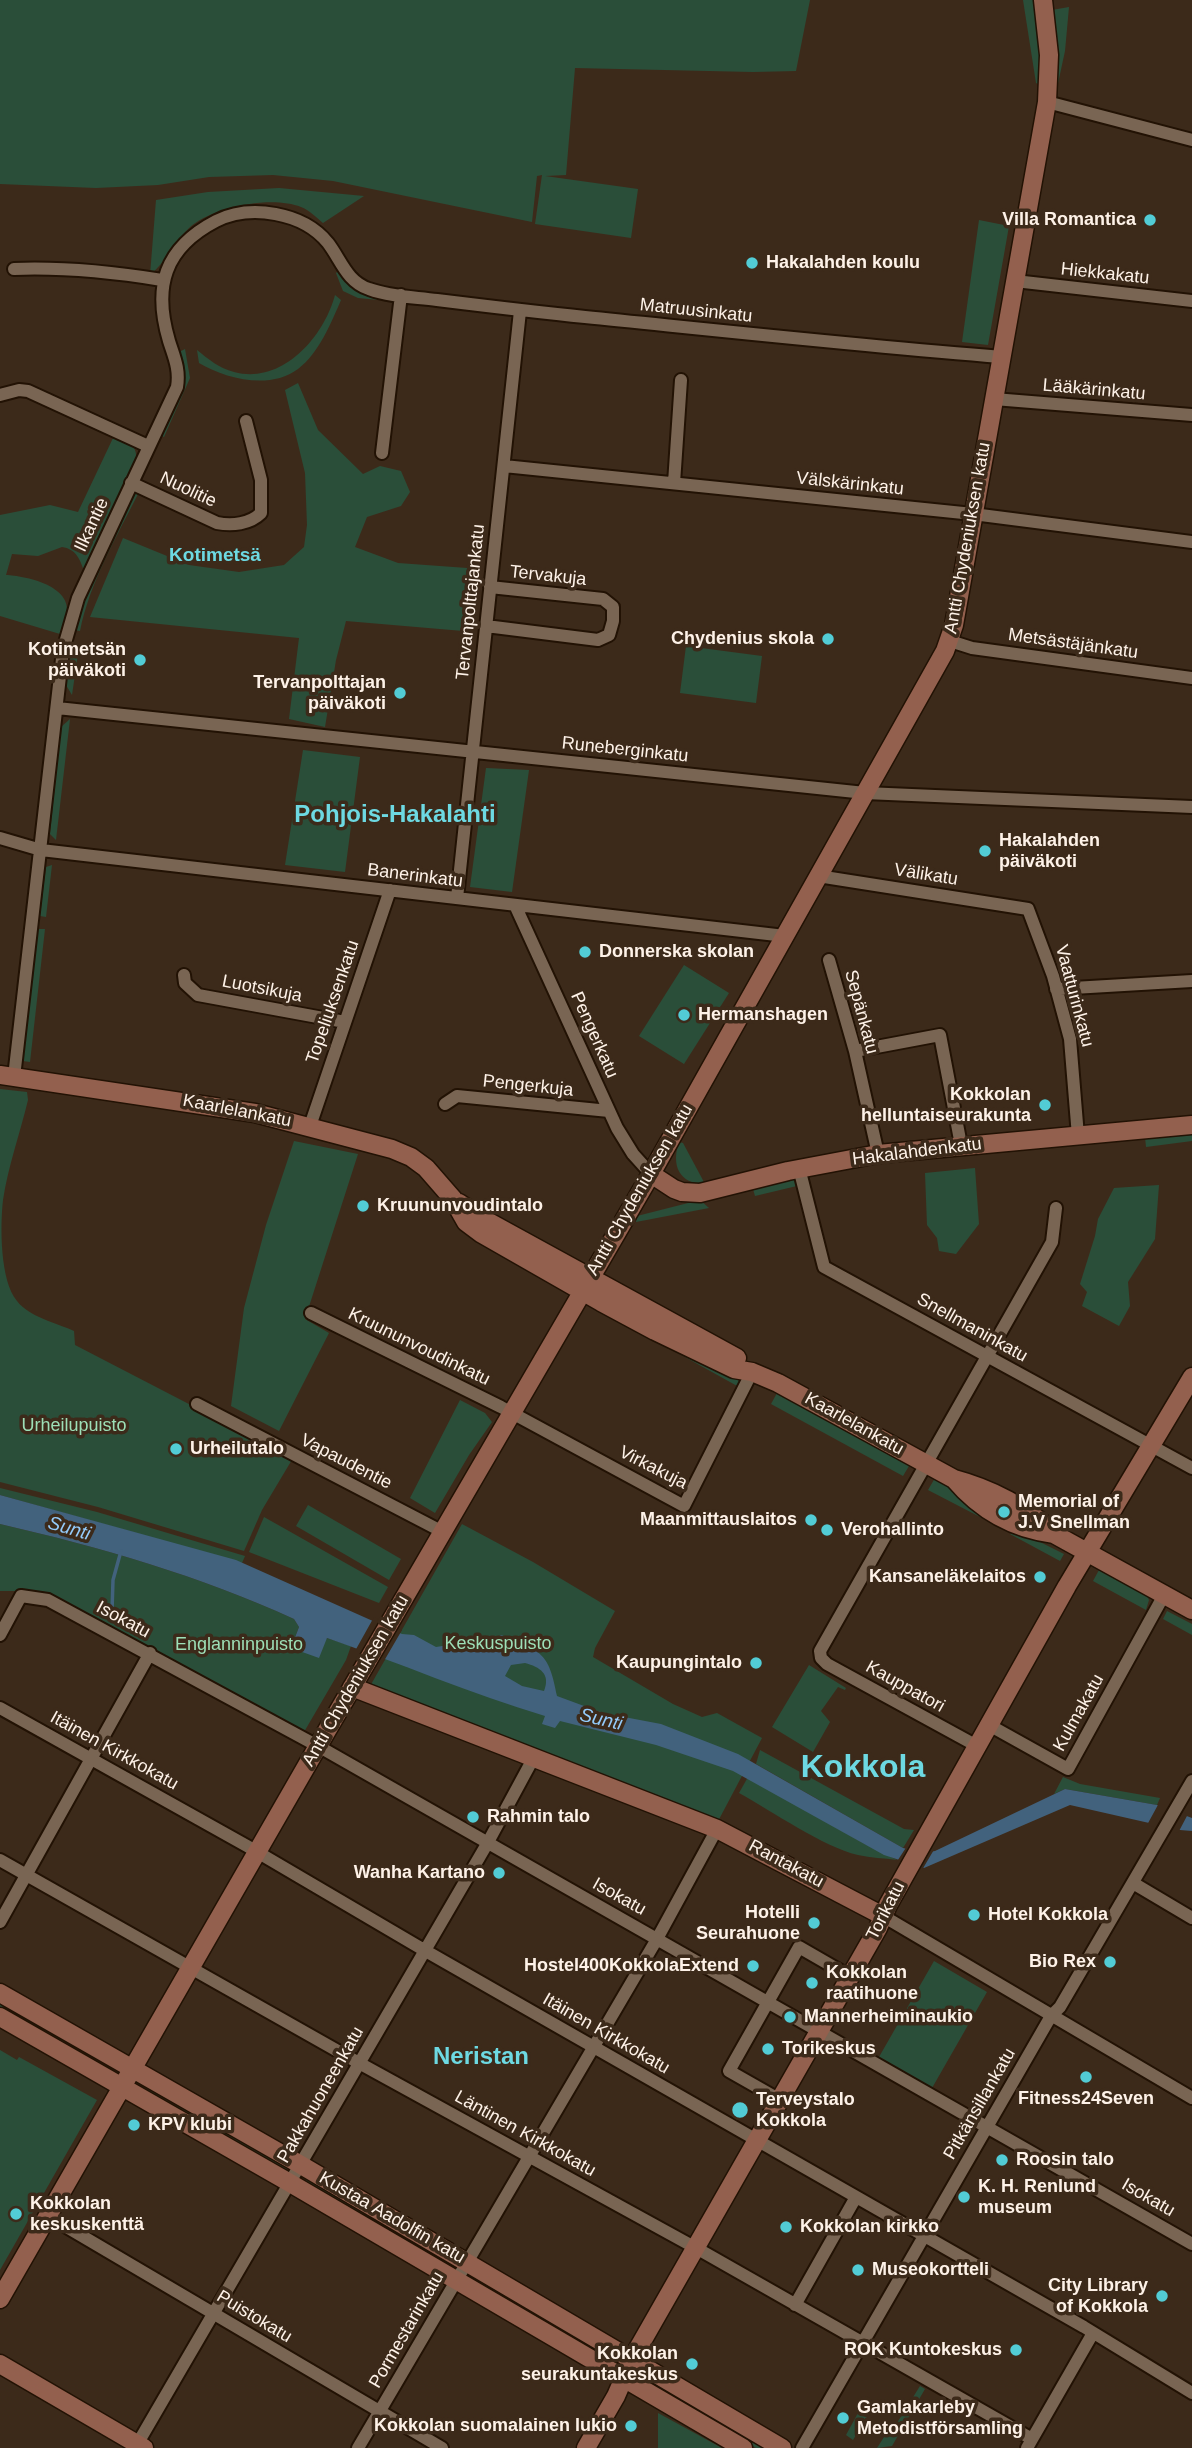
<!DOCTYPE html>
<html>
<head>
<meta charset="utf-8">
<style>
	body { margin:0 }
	canvas { display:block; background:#3c2a1a }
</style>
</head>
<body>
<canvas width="1192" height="2448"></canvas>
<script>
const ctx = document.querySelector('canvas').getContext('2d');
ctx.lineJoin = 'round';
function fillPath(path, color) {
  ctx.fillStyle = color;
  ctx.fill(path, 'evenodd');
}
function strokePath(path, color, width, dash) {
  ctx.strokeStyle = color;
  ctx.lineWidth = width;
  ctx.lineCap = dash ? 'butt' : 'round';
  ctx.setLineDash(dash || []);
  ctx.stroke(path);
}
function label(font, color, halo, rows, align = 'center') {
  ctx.font = font + ' Helvetica,sans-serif';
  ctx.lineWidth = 7;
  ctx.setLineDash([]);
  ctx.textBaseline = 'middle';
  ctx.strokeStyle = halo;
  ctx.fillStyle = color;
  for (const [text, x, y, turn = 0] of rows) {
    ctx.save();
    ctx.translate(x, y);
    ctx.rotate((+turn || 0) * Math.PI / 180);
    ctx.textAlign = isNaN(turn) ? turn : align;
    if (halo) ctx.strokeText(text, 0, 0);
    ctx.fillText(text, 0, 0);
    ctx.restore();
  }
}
fillPath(new Path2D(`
	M0,0h810l-14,71 -43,1 -178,-4 -9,107 -21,1 93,13 -7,49 -96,-14 7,-49 -5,1 -5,46 -199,-41 -60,-6 -64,2 -51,8 -62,3 -96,-4z
	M1023,0h13l5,57 -1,28 -4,-2z
	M1069,7l-4,44 -8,37 -5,-78z
	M279,188l85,8 -41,27c-6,-5 -14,-13 -22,-16 -29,-12 -91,0 -113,22 -14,14 -22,33 -38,46l6,-75 52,-8z
	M979,220l30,6 -21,119 -26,-3z
	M339,270l15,18 26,8 -1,4 -21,-2 -15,-7 -7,-18z
	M335,295l6,5c-10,23 -22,53 -43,69 -28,21 -72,10 -99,-6l-2,-13c11,9 22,18 37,22 48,13 90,-35 101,-77z
	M185,349l5,29 -26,59 -4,-2 23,-52 1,-13 -5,-18z
	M298,383l20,47 45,44 17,-8 21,5 9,21 -9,14 -34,11 -12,30 43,16 83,6 -6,63 -129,-11 -10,39 -11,67 -36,-8 10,-81 -209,-21 33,-79 66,27 50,7 45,-7 20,-18 3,-22 -2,-52 -20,-83z
	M114,436c11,5 24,8 22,23l-52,112c-4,-12 -8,-22 -22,-24l-24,9 -26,-2 -6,21c19,1 64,10 61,37 -1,7 -5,15 -7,22l-60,-18v-101l50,-10 28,7z
	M132,492l6,2c-22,44 -48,88 -58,137l-6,-1 3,-16z
	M686,646l76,10 -6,47 -76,-10z
	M70,647h9l-7,48 -6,-10z
	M70,719l-14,121 -6,-6 11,-107z
	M303,750l57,7 -15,115 -60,-7z
	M486,768l43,2 -17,122 -42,-5z
	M52,865l-6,52 -6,-1 6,-49z
	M38,929h7l-15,133 -7,-1z
	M684,965l45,28 -45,71 -45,-28z
	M0,1089l27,3 1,8c-8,33 -20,67 -25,100 -3,26 -3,81 14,101 12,16 40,22 57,30l1,14 218,113 -31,52 -18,41 -146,-44 -98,-25z
	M1192,1132v9l-46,6 -1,-10z
	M294,1141l64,13 -53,165 24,14 -50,98 -48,-25 13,-98 22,-83z
	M679,1142l4,1 22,41c-26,0 -34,-19 -26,-42z
	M975,1168l4,56 -23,30 -17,-3 -2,-13 -10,-13 -2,-52z
	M799,1178l2,7 -46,11 -2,-7z
	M1159,1185l-4,54 -27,43 2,24 -11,20 -37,-20 5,-14 -7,-8 15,-48 3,-17 16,-31z
	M700,1200l9,8 -73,14 1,-6z
	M658,1337l76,40 6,5 -1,5 -83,-46z
	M777,1393l132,73 -6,10 -132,-72z
	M460,1400l25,13 7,9 -23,33 -34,58 -25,-15z
	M935,1478l50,36 -3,4 -54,-28z
	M0,1488l97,24 148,44 -3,7 -242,-68z
	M308,1505l93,54 -12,21 -93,-54z
	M264,1517l124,70 -9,16 -130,-51z
	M0,1524c100,23 200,52 294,95l5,8 -8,21 34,-7 2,-3 24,8 -5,14 -42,72 -279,-141h-25z
	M462,1524l71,38 82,49 -20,37 -2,9 80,47 29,13 15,-4 45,25 -46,87 -347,-137z
	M1012,1531l14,4 38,19 -4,7 -50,-27z
	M1099,1570l9,3 39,23 2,4 -3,10 -53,-29z
	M1167,1611l25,13v11l-29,-16z
	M809,1665l37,23 -1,2 -7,-3 -17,24 9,11 -17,30 -41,-25z
	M760,1750l144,79 10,1 -11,18 -147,-84z
	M748,1777l115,66 34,17c-13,-2 -26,-2 -39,-5 -35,-8 -86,-44 -119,-62z
	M1063,1777l17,7 80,14 -3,7 -92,-16 -11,5z
	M934,1961l53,31 -55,96 -53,-31z
	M0,2000l109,62 -2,3 -38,-22 -20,-5 -49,-28z
	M0,2050l17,10 2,-3 78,43 -97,170z
	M148,2089l26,16 31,12 84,48 -5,8 -138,-80z
	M309,2176l146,86 -5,9 -147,-86z
	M473,2272l128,78 -1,1 -37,-22 -29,-10 -66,-39z
	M920,2386l5,3 -33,57 -15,2 9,-14 -22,-12 -11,18 -7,-5 12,-22 34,18z
	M670,2394c32,19 66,35 98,54h-12l-87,-51z
	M658,2413l64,35h-64z`), '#2a4e39');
fillPath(new Path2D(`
	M0,1495l236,65 166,74 12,1 22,12 38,-6 10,6 17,-12c40,16 48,17 56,61l46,17 58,11 77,30 165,94 20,5 12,-2 130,-62 92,16 35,13v13l-12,-1 -110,-25 -146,63 -40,-13 -151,-84 -77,-26 -96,-24 -5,7 -13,-4 3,-8c-74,-22 -145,-53 -218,-78l-8,20 -28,-10 8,-21 -5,-8c-94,-43 -194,-72 -294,-95zM525,1663c15,4 26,11 19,28l-22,-5 -17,-10 6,-11z`), '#42627d');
fillPath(new Path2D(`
	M374,1617l28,13 -18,31 -29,-10z
	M1159,1803l29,11 -10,19 -31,-8z
	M907,1846l17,4 11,-2 -13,22 -26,-7z`), '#3c2a1a');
strokePath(new Path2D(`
	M112,1611l1,-31 8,-29`), '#42627d', 3.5);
const street = new Path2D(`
	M1047,102l145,38
	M14,269c50,-2 98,3 148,11
	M1015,281l177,20
	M0,395l19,-5 9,1 120,55
	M994,399l198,16
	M382,453l19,-158
	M504,466l469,48 219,28
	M131,483l86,40c15,3 33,1 44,-10v-33l-15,-59
	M674,483l7,-103
	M486,626l112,14 11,-5 4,-14v-14l-10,-8 -113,-12
	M950,641l22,7 220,30
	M57,708l808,85 327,14
	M0,838l41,12 744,86
	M818,876l210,33 25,67 17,63 8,97
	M457,898l63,-587
	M515,905l102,223 16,26 18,20
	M829,960l26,91 23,103
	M184,975l1,8 13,12 147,27
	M1056,989l136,-8
	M855,1051l85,-16 21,110
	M14,1077l49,-427 15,-52 99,-211c3,-18 -3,-30 -8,-46 -16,-54 -5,-93 47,-120 34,-17 87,-9 112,22 13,17 19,39 41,46 22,8 46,8 68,11 49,6 98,12 148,17 139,14 278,29 417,40
	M445,1104l12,-8 152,15
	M310,1126l80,-236
	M799,1168l25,99 368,201
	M311,1313l190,94 183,99 68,-134
	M197,1404l246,128
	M0,1635l21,-39 27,4 277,150 867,494
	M0,1708l247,138 177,104 660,377 108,66
	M989,1725l79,44 96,-174
	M977,1746l-150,-82 -6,-6 -1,-7 232,-409 4,-34
	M0,1860l359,203 346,190 327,186
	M1133,1883l59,35
	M883,1916l309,182
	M0,1922l150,-269
	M780,2100l-51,-29 70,-124 52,30
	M48,2216l394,232
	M795,2305l61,-108
	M135,2448l352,-604 47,-87
	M358,2448l299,-509 60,-110
	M802,2448l249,-432 9,-9 132,-226
	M1027,2448l66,-115`);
const secondary = new Path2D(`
	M0,1075l255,38 137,36 19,8 15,11 27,31 13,23 16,12 119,68 54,29 79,38 18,3 26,11 176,96c34,9 76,29 100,55l138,76
	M651,1174l23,15 8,3 18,1 88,-22 90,-17 314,-29
	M459,1203l26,17 252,138
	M954,1479c27,32 59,50 100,55
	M352,1687l365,142 166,87
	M0,1993l301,172 481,283
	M0,2017l290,166 453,265
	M0,2299l318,-553 333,-572 294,-523 9,-26 93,-523 2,-47 -6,-55
	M0,2364l144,84
	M586,2448l30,-52 16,-37 246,-431 10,-23 179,-319 125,-209`);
strokePath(street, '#221204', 16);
strokePath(secondary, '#221204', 21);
strokePath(street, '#796553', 12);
strokePath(secondary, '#93604e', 18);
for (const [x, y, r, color] of [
	[1150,220,7,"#52ccd5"],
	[752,263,7,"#52ccd5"],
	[828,639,7,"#52ccd5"],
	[140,660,7,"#52ccd5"],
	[400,693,7,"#52ccd5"],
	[985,851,7,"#52ccd5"],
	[585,952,7,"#52ccd5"],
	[684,1015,7,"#52ccd5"],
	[1045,1105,7,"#52ccd5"],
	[363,1206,7,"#52ccd5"],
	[176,1449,7,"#52ccd5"],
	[1004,1512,7,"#52ccd5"],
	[811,1520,7,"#52ccd5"],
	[827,1530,7,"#52ccd5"],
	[1040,1577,7,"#52ccd5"],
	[756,1663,7,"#52ccd5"],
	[473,1817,7,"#52ccd5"],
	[499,1873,7,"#52ccd5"],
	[974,1915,7,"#52ccd5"],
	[814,1923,7,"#52ccd5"],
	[1110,1962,7,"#52ccd5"],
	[753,1966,7,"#52ccd5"],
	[812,1983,7,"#52ccd5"],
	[790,2017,7,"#52ccd5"],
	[768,2049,7,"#52ccd5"],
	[1086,2077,7,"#52ccd5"],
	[740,2110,9,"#52ccd5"],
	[134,2125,7,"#52ccd5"],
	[1002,2160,7,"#52ccd5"],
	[964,2197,7,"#52ccd5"],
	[16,2214,7,"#52ccd5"],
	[786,2227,7,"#52ccd5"],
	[858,2270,7,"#52ccd5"],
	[1162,2296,7,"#52ccd5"],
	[1016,2350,7,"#52ccd5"],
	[692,2364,7,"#52ccd5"],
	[843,2418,7,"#52ccd5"],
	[631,2426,7,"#52ccd5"]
]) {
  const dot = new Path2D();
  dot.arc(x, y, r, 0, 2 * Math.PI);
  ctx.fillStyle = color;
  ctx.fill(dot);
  strokePath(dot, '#3c2a1a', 2.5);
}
label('bold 18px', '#fef2e8', '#3c2a1a', [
	["Villa Romantica",1136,220,"right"],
	["Hakalahden koulu",766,263],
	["Chydenius skola",814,639,"right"],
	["Kotimetsän",126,650,"right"],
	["päiväkoti",126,671,"right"],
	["Tervanpolttajan",386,683,"right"],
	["päiväkoti",386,704,"right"],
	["Hakalahden",999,841],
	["päiväkoti",999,862],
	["Donnerska skolan",599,952],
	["Hermanshagen",698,1015],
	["Kokkolan",1031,1095,"right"],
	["helluntaiseurakunta",1031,1116,"right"],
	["Kruununvoudintalo",377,1206],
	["Urheilutalo",190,1449],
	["Memorial of",1018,1502],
	["J.V Snellman",1018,1523],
	["Maanmittauslaitos",797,1520,"right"],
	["Verohallinto",841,1530],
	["Kansaneläkelaitos",1026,1577,"right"],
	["Kaupungintalo",742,1663,"right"],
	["Rahmin talo",487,1817],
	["Wanha Kartano",485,1873,"right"],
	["Hotelli",800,1913,"right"],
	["Seurahuone",800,1934,"right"],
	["Hotel Kokkola",988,1915],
	["Bio Rex",1096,1962,"right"],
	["Hostel400KokkolaExtend",739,1966,"right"],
	["Kokkolan",826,1973],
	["raatihuone",826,1994],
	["Mannerheiminaukio",804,2017],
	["Torikeskus",782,2049],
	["Fitness24Seven",1086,2099,"center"],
	["Terveystalo",756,2100],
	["Kokkola",756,2121],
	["KPV klubi",148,2125],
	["Roosin talo",1016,2160],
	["K. H. Renlund",978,2187],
	["museum",978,2208],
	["Kokkolan",30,2204],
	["keskuskenttä",30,2225],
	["Kokkolan kirkko",800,2227],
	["Museokortteli",872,2270],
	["City Library",1148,2286,"right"],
	["of Kokkola",1148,2307,"right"],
	["ROK Kuntokeskus",1002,2350,"right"],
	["Kokkolan",678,2354,"right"],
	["seurakuntakeskus",678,2375,"right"],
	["Gamlakarleby",857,2408],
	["Metodistförsamling",857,2429],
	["Kokkolan suomalainen lukio",617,2426,"right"]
], 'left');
label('18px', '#fef2e8', '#3c2a1a', [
	["Hiekkakatu",1105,274,6],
	["Matruusinkatu",696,311,6],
	["Lääkärinkatu",1094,390,5],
	["Välskärinkatu",850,484,6],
	["Nuolitie",188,490,25],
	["Ilkantie",92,525,-65],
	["Antti Chydeniuksen katu",968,538,-80],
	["Tervakuja",548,576,6],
	["Tervanpolttajankatu",471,602,-84],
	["Metsästäjänkatu",1073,644,8],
	["Runeberginkatu",625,750,6],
	["Välikatu",926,875,9],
	["Banerinkatu",415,876,7],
	["Luotsikuja",262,989,11],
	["Vaatturinkatu",1074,996,75],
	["Topeliuksenkatu",333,1002,-71],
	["Sepänkatu",861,1012,75],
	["Pengerkatu",594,1035,66],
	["Pengerkuja",528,1086,6],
	["Kaarlelankatu",237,1111,11],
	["Hakalahdenkatu",917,1152,-7],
	["Antti Chydeniuksen katu",640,1190,-60],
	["Snellmaninkatu",972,1328,29],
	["Kruununvoudinkatu",419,1347,26],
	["Kaarlelankatu",854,1424,29],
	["Vapaudentie",346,1462,27],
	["Virkakuja",653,1468,27],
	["Isokatu",123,1620,28],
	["Antti Chydeniuksen katu",356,1681,-60],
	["Kauppatori",905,1687,29],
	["Kulmakatu",1079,1713,-61],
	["Itäinen Kirkkokatu",114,1751,29],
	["Rantakatu",786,1864,28],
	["Isokatu",619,1897,29],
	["Torikatu",886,1911,-63],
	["Itäinen Kirkkokatu",606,2034,30],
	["Pakkahuoneenkatu",321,2095,-60],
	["Pitkänsillankatu",980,2104,-60],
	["Läntinen Kirkkokatu",525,2134,29],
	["Isokatu",1148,2198,30],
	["Kustaa Aadolfin katu",392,2218,30],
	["Puistokatu",254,2317,31],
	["Pormestarinkatu",407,2330,-60]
]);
label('18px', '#9ddfb7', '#3c2a1a', [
	["Urheilupuisto",74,1426],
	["Keskuspuisto",498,1644],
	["Englanninpuisto",239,1645]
]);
label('bold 19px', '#6dd9e2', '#3c2a1a', [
	["Kotimetsä",215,556]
]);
label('italic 19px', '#94cbfa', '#3c2a1a', [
	["Sunti",69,1529,16],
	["Sunti",601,1720,13]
]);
label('bold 24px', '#6dd9e2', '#3c2a1a', [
	["Pohjois-Hakalahti",395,815],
	["Neristan",481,2057]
]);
label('bold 32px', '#6dd9e2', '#3c2a1a', [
	["Kokkola",863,1768]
]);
</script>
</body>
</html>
